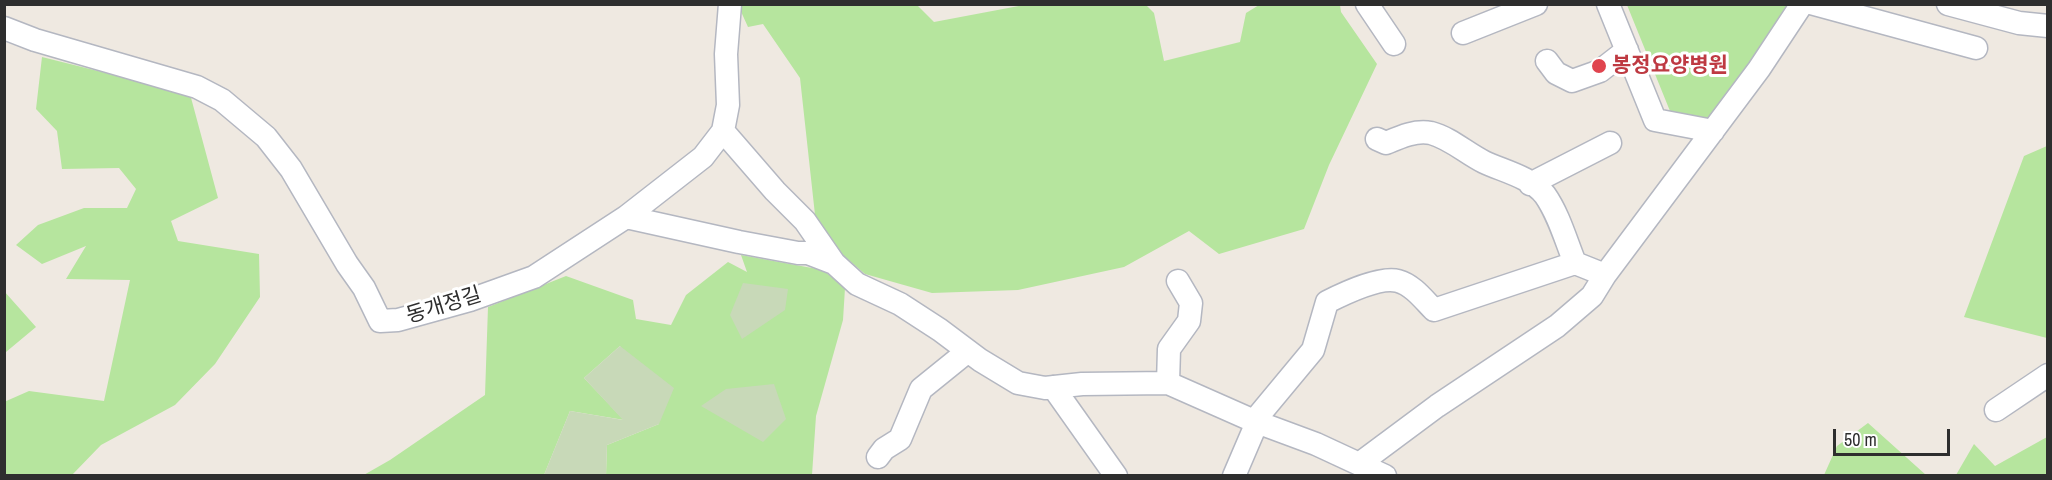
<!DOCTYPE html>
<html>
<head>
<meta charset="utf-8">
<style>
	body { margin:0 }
	#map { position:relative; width:2052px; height:480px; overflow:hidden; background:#efe9e1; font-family:"Archivo Narrow",sans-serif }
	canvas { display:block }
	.frame { position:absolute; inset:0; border:6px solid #2e2e2e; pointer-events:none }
	.scale { position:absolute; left:1833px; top:429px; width:117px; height:27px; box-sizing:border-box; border:3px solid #2e2e2e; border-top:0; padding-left:8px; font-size:18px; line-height:21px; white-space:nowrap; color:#2e2e2e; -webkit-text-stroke:4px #fff; paint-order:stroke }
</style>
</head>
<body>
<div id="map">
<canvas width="2052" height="480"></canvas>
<div class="frame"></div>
<div class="scale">50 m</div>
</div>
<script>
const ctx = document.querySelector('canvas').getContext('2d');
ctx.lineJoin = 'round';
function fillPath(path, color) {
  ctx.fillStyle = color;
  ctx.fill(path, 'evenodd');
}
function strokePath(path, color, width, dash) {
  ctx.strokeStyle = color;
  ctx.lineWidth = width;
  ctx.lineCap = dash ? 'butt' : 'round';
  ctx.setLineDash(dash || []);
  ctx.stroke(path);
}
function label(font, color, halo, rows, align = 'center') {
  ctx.font = font + ' "Archivo Narrow","Noto Sans KR",sans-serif';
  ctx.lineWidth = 6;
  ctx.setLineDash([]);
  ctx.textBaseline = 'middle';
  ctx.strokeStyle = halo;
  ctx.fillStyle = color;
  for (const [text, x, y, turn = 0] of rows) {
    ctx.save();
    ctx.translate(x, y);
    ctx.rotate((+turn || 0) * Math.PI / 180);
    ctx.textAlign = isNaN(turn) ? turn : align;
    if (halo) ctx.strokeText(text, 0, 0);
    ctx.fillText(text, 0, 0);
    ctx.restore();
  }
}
fillPath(new Path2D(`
	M738,5h179l17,17 90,-17h122l8,8 10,48 76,-19 6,-29 13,-8h81l1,7 36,52 -48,101 -25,64 -85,25 -30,-23 -65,36 -106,23 -86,3 -67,-19 -48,-41 -17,-155 -37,-54 -15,3z
	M1627,5h165l-84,116 -36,-5z
	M42,57l148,37 28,104 -47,23 7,20 81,13 1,43 -45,67 -40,41 -74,40 -29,30h-67l-1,-73 25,-11 75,10 26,-121 -64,-1 20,-33 -44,18 -26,-19 22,-20 46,-17h43l9,-19 -17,-21 -57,1 -5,-38 -21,-22z
	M2047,146v192l-83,-21 60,-161z
	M741,255l82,15 22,18 -2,32 -27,96 -4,59h-206l1,-30 52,-21 -39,-78 -36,32 40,42 -54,-9 -26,64 -182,1 28,-16 95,-65 3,-88 78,-31 67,24 3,19 35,6 15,-30 42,-33 19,10z
	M4,291l32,36 -30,25 -2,-1z
	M1868,423l58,52h-102l13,-29z
	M2047,437v38h-91l18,-31 21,22z`), '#b6e59e');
fillPath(new Path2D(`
	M743,283l45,6 -3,21 -43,29 -12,-24z
	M620,346l54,42 -15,36 -52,21 -1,30h-62l26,-64 53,9 -39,-42z
	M774,384l12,35 -23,23 -62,-36 25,-17z`), '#c8d9b8');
const minor = new Path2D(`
	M1367,4l27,40
	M1608,4l47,116 58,11
	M1814,4l162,44
	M1948,4l71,19 29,3
	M4,28l31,12 162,47 25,13 44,37 25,32 56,95 17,24 16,33 18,-1 72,-20 64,-23 92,-60 77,-60 20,-26 5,-26 -2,-51 4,-50
	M1463,33l73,-29
	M1547,61l9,12 16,8 28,-10 27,-21
	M723,131l52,60 30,30 29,42
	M1377,139l9,4c14,-6 29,-13 45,-10 19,5 35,20 53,29 19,9 47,15 61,33 14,20 21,46 30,68l30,12 154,-206 43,-65
	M1530,184l80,-41
	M626,217l113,25 59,11h10l26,10 23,21 43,20 40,26 40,30 38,23 27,5 37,-4 86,-1 86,38 59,-71 14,-48c16,-8 53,-26 71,-21 15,4 26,19 36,29l141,-47
	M1168,383l1,-34 20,-28 2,-18 -13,-22
	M1053,387l63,89
	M1996,410l52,-35
	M878,457l6,-8 16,-10 21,-50 47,-38
	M1359,464l78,-58 120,-80 35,-30 13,-21
	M1234,476l21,-49 -1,-6 62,23 69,32`);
strokePath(minor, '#b4b7c1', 25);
strokePath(minor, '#fff', 22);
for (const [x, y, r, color] of [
	[1599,66,8,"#e0444e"]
]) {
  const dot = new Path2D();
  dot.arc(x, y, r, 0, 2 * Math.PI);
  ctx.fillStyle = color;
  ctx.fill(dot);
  strokePath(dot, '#fff', 2);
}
label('bold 21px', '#be3a42', '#fff', [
	["봉정요양병원",1612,66]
], 'left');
label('21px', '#2e2e2e', '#fff', [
	["동개정길",444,306,-17]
]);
</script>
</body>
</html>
